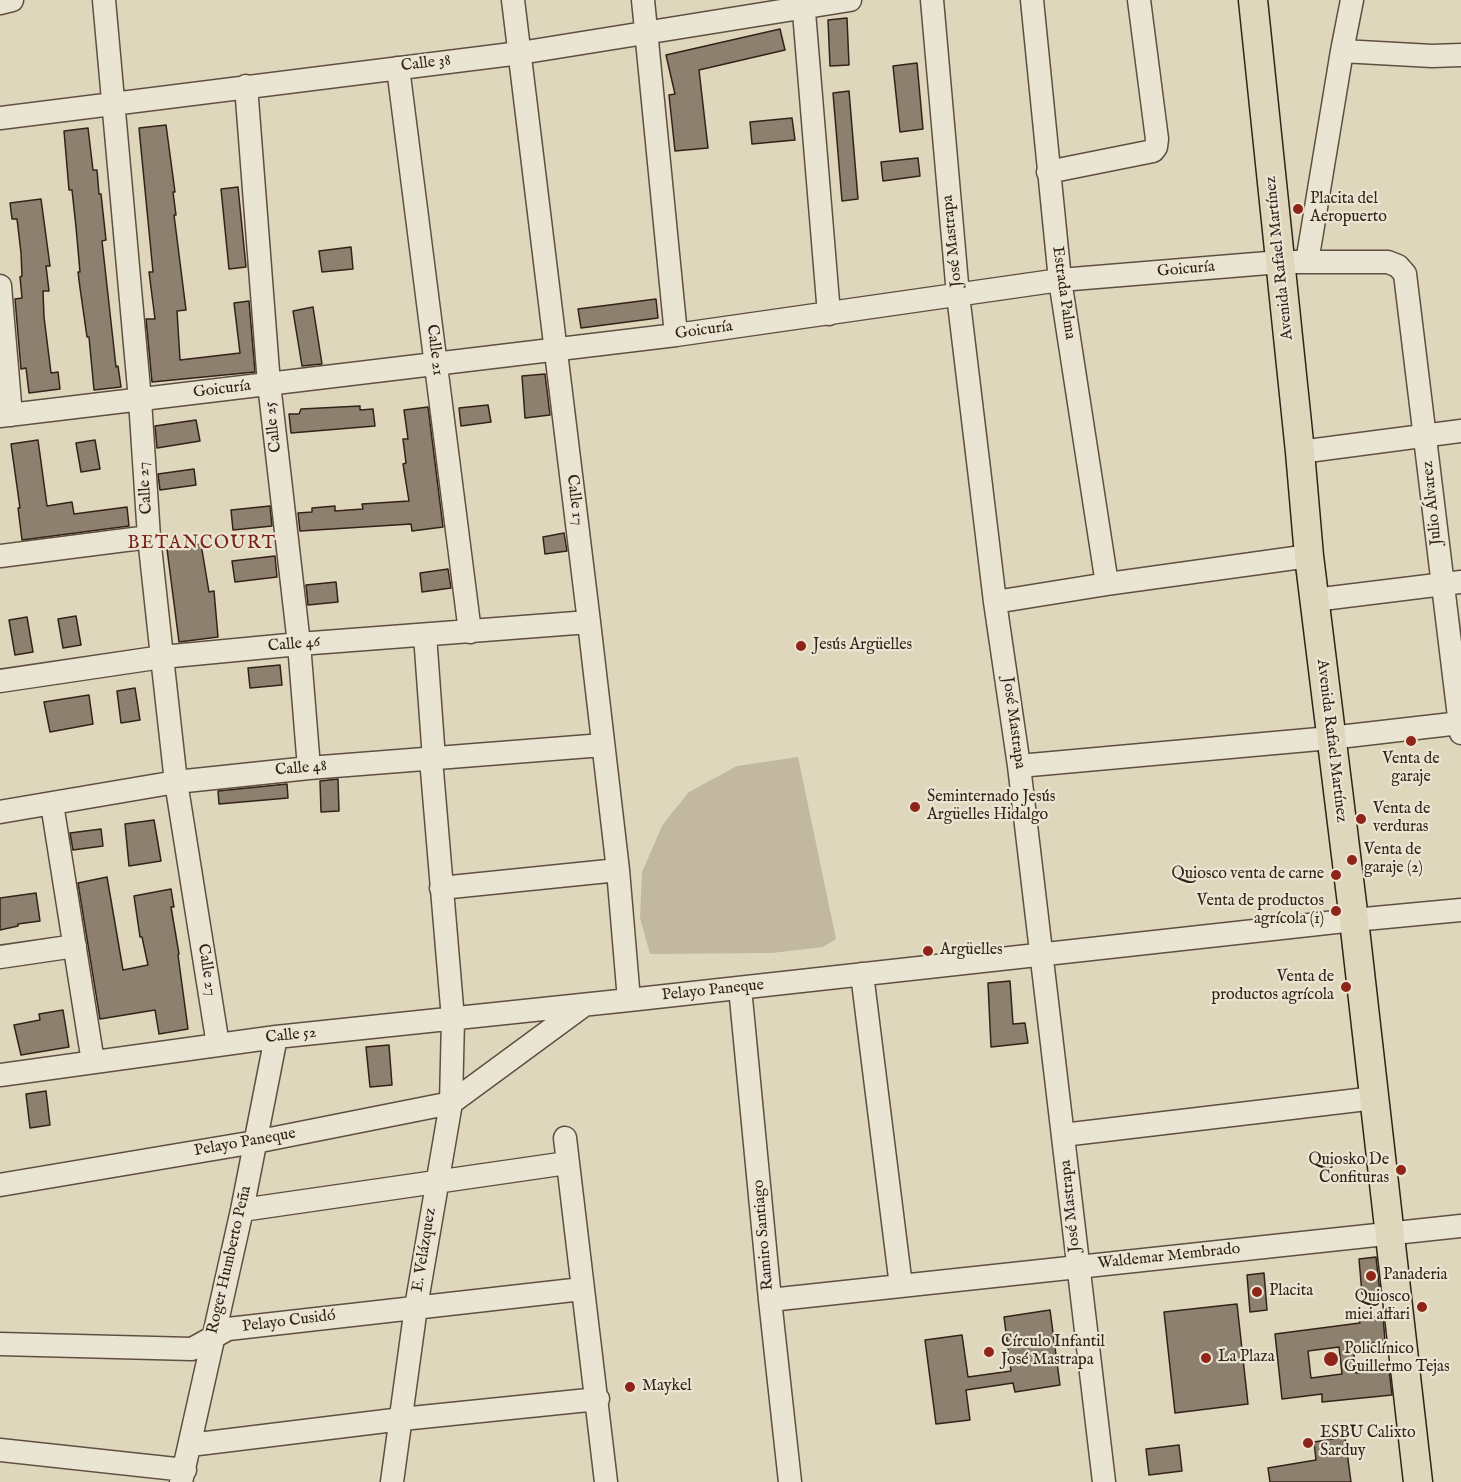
<!DOCTYPE html>
<html>
<head>
<meta charset="utf-8">
<style>
	body { margin:0 }
	canvas { display:block; background:#dfd7bc }
</style>
</head>
<body>
<canvas width="1461" height="1482"></canvas>
<script>
const ctx = document.querySelector('canvas').getContext('2d');
ctx.lineJoin = 'round';
function fillPath(path, color) {
  ctx.fillStyle = color;
  ctx.fill(path, 'evenodd');
}
function strokePath(path, color, width, dash) {
  ctx.strokeStyle = color;
  ctx.lineWidth = width;
  ctx.lineCap = dash ? 'butt' : 'round';
  ctx.setLineDash(dash || []);
  ctx.stroke(path);
}
function label(font, color, halo, rows, align = 'center') {
  ctx.font = font + ' "IM FELL English",serif';
  ctx.lineWidth = 4.5;
  ctx.setLineDash([]);
  ctx.textBaseline = 'middle';
  ctx.strokeStyle = halo;
  ctx.fillStyle = color;
  for (const [text, x, y, turn = 0] of rows) {
    ctx.save();
    ctx.translate(x, y);
    ctx.rotate((+turn || 0) * Math.PI / 180);
    ctx.textAlign = isNaN(turn) ? turn : align;
    if (halo) ctx.strokeText(text, 0, 0);
    ctx.fillText(text, 0, 0);
    ctx.restore();
  }
}
fillPath(new Path2D(`
	M798,757l38,182 -13,8 -51,6 -122,1 -10,-36 2,-46 21,-48 26,-32 48,-26z`), '#c2b8a0');
const building = new Path2D(`
	M847,18l2,47 -19,1 -2,-46z
	M780,29l5,21 -86,20 9,78 -33,3 -6,-56 6,-1 -9,-39z
	M917,63l6,66 -23,3 -7,-66z
	M849,91l9,108 -16,2 -9,-108z
	M792,118l3,22 -43,4 -2,-22z
	M166,125l9,67h-2l3,23h-2l12,95 -9,1 3,49 60,-7 -6,-50 15,-2 6,71 -103,10 -6,-63h9l-6,-47h4l-14,-144z
	M88,128l5,42h4l2,24h2l5,46 -4,1 14,126 2,-1 3,21 -27,3 -5,-53h-2l-7,-49 -2,-16h2l-4,-45 -4,-37h-3l-5,-59z
	M918,158l2,18 -37,5 -2,-19z
	M238,187l8,80 -17,2 -8,-80z
	M41,199l9,67h-4l3,25h-6l1,26 7,56 7,-1 2,17 -31,4 -3,-25 -5,1 -6,-70 7,-1 -2,-21 2,-1 -1,-23 -4,-34h-5l-2,-16z
	M351,247l2,22 -31,3 -3,-21z
	M656,299l2,19 -77,10 -3,-19z
	M313,307l9,57 -20,2 -9,-55z
	M545,374l5,41 -25,3 -3,-42z
	M488,405l3,17 -30,4 -2,-18z
	M360,406v4l13,-1 2,17 -84,7 -2,-19h10l2,-5z
	M428,407l15,120 -31,4 -1,-7 -111,7 -2,-18 14,-1v-4l23,-2v5l28,-2 -1,-5 47,-3 -6,-37 3,-1 -3,-24h5l-4,-29z
	M196,420l4,21 -43,7 -2,-22z
	M38,440l9,66 25,-4 2,12 53,-7 2,19 -107,14 -4,-32h2l-9,-64z
	M95,440l5,29 -19,3 -5,-29z
	M194,469l2,16 -36,5 -2,-16z
	M270,506l2,20 -39,4 -2,-20z
	M564,533l3,18 -22,3 -2,-17z
	M201,544l8,48 5,-1 4,46 -39,5 -12,-93z
	M275,556l2,21 -42,5 -3,-21z
	M448,569l3,19 -29,4 -2,-19z
	M336,582l2,20 -30,3 -2,-20z
	M76,616l5,29 -18,3 -5,-29z
	M27,617l6,35 -18,3 -6,-35z
	M280,665l2,20 -32,3 -2,-20z
	M135,688l5,32 -19,3 -4,-32z
	M89,695l4,29 -43,8 -6,-30z
	M338,779l1,32 -18,1 -1,-31z
	M287,784l1,14 -69,6 -1,-13z
	M154,820l7,41 -32,5 -4,-42z
	M101,829l2,17 -30,4 -3,-17z
	M107,877l16,93 25,-5 -6,-28h-2l-6,-41 37,-7 3,18h-3l8,47 -1,1 10,74 -29,5 -4,-24 -55,9 -22,-136z
	M36,893l4,28 -22,3v2l-18,4v-32z
	M1010,981l3,43 12,-1 3,20 -37,4 -3,-64z
	M63,1010l6,37 -48,8 -7,-30 26,-5 -1,-6z
	M389,1045l3,40 -22,2 -4,-40z
	M46,1091l4,34 -20,3 -4,-34z
	M1376,1257l4,36 -18,1 -3,-35z
	M1264,1273l3,37 -17,2 -3,-37z
	M1237,1304l11,100 -73,9 -11,-101z
	M1050,1310l10,75 -45,7 -2,-9 -47,7 4,30 -34,4 -11,-84 37,-5 6,42 43,-6 -7,-54z
	M1383,1316l2,25 -32,5 3,27 33,-3 3,25 -70,7v-8l-40,5 -7,-65 85,-11 -1,-4zM1339,1347l3,27 -31,4 -3,-27z
	M1345,1437l6,45h-81l-2,-14 48,-8 -2,-18z
	M1179,1445l3,26 -33,4 -3,-26z`);
fillPath(building, '#8d806e');
strokePath(building, '#342219', 1.5);
const minor = new Path2D(`
	M104,0l36,400 9,137 13,120 14,125 42,263
	M513,0l76,622 29,248 11,130
	M643,0l33,335
	M803,0l26,314
	M932,0l26,295 37,307 24,164 85,716
	M1032,0l28,280 47,304
	M0,3l12,-3
	M1342,51l90,5 29,-1
	M398,68l72,564
	M246,86l23,298 30,260 10,124
	M0,118l520,-65 330,-53
	M1048,172l105,-21 3,-4 1,-8 -18,-139
	M1307,262l35,-211 10,-51
	M0,286l11,129
	M0,416l676,-81 384,-55 220,-18h108l10,4 7,8 56,459
	M1300,452l161,-21
	M0,556l149,-19
	M1314,600l147,-18
	M995,602l112,-18 202,-28
	M425,635l9,124
	M0,681l162,-24 137,-13 290,-22
	M1019,766l311,-28 131,-15
	M52,804l41,258
	M0,812l176,-30 133,-14 294,-23
	M441,888l177,-18
	M0,957l75,-11
	M862,974l39,312
	M740,988l30,312 20,182
	M0,1075l276,-38 353,-37 725,-80 107,-10
	M1063,1135l312,-37
	M565,1138l41,344
	M0,1185l255,-43 196,-39 132,-97
	M242,1210l325,-47
	M770,1300l691,-74
	M0,1344l192,5 36,-20 354,-40
	M190,1445l212,-26 196,-20
	M0,1450l185,20
	M181,1482l61,-272 34,-173
	M392,1482l24,-175 35,-204 2,-84 -22,-260`);
const major = new Path2D(`
	M1253,0l47,452 9,104 45,364 64,562`);
strokePath(minor, '#5f4f42', 25);
strokePath(major, '#342219', 31);
strokePath(minor, '#eae5d3', 22);
strokePath(major, '#dfd7bc', 28);
for (const [x, y, r, color] of [
	[1298,209,6,"#8f2418"],
	[801,646,6,"#8f2418"],
	[1411,741,6,"#8f2418"],
	[915,807,6,"#8f2418"],
	[1361,819,6,"#8f2418"],
	[1352,860,6,"#8f2418"],
	[1336,875,6,"#8f2418"],
	[1336,911,6,"#8f2418"],
	[928,951,6,"#8f2418"],
	[1346,987,6,"#8f2418"],
	[1401,1170,6,"#8f2418"],
	[1371,1276,6,"#8f2418"],
	[1257,1292,6,"#8f2418"],
	[1422,1307,6,"#8f2418"],
	[989,1352,6,"#8f2418"],
	[1206,1358,6,"#8f2418"],
	[1331,1359,8,"#8f2418"],
	[630,1387,6,"#8f2418"],
	[1308,1443,6,"#8f2418"]
]) {
  const dot = new Path2D();
  dot.arc(x, y, r, 0, 2 * Math.PI);
  ctx.fillStyle = color;
  ctx.fill(dot);
  strokePath(dot, '#eae5d3', 2);
}
label('16px', '#342219', '#eae5d3', [
	["Calle 38",426,64,-7],
	["José Mastrapa",953,241,-96],
	["Avenida Rafael Martínez",1280,258,-96],
	["Goicuría",1186,270,-5],
	["Estrada Palma",1063,293,82],
	["Goicuría",704,331,-8],
	["Calle 21",434,350,83],
	["Goicuría",222,390,-7],
	["Calle 25",274,427,-97],
	["Calle 27",146,488,-94],
	["Calle 17",574,500,83],
	["Julio Álvarez",1433,503,-96],
	["Calle 46",294,645,-5],
	["José Mastrapa",1013,723,82],
	["Avenida Rafael Martínez",1331,741,83],
	["Calle 48",301,769,-5],
	["Calle 27",206,970,81],
	["Pelayo Paneque",713,991,-6],
	["Calle 52",291,1036,-6],
	["Pelayo Paneque",245,1143,-10],
	["José Mastrapa",1071,1206,-96],
	["Ramiro Santiago",764,1235,-95],
	["E. Velázquez",425,1250,-81],
	["Waldemar Membrado",1169,1257,-6],
	["Roger Humberto Peña",230,1260,-77],
	["Pelayo Cusidó",289,1322,-7]
]);
label('16px', '#342219', '#eae5d3', [
	["Placita del",1310,200],
	["Aeropuerto",1310,218],
	["Jesús Argüelles",813,646],
	["Venta de",1411,760,"center"],
	["garaje",1411,778,"center"],
	["Seminternado Jesús",927,798],
	["Argüelles Hidalgo",927,816],
	["Venta de",1373,810],
	["verduras",1373,828],
	["Venta de",1364,851],
	["garaje (2)",1364,869],
	["Quiosco venta de carne",1324,875,"right"],
	["Venta de productos",1324,902,"right"],
	["agrícola (1)",1324,920,"right"],
	["Argüelles",940,951],
	["Venta de",1334,978,"right"],
	["productos agrícola",1334,996,"right"],
	["Quiosko De",1389,1161,"right"],
	["Confituras",1389,1179,"right"],
	["Panaderia",1383,1276],
	["Placita",1269,1292],
	["Quiosco",1410,1298,"right"],
	["miei affari",1410,1316,"right"],
	["Círculo Infantil",1001,1343],
	["José Mastrapa",1001,1361],
	["Policlínico",1344,1350],
	["Guillermo Tejas",1344,1368],
	["La Plaza",1218,1358],
	["Maykel",642,1387],
	["ESBU Calixto",1320,1434],
	["Sarduy",1320,1452]
], 'left');
ctx.letterSpacing = '1.5px';
label('18px', '#7a1f14', '#eae5d3', [
	["BETANCOURT",202,544]
]);
ctx.letterSpacing = '0px';
</script>
</body>
</html>
